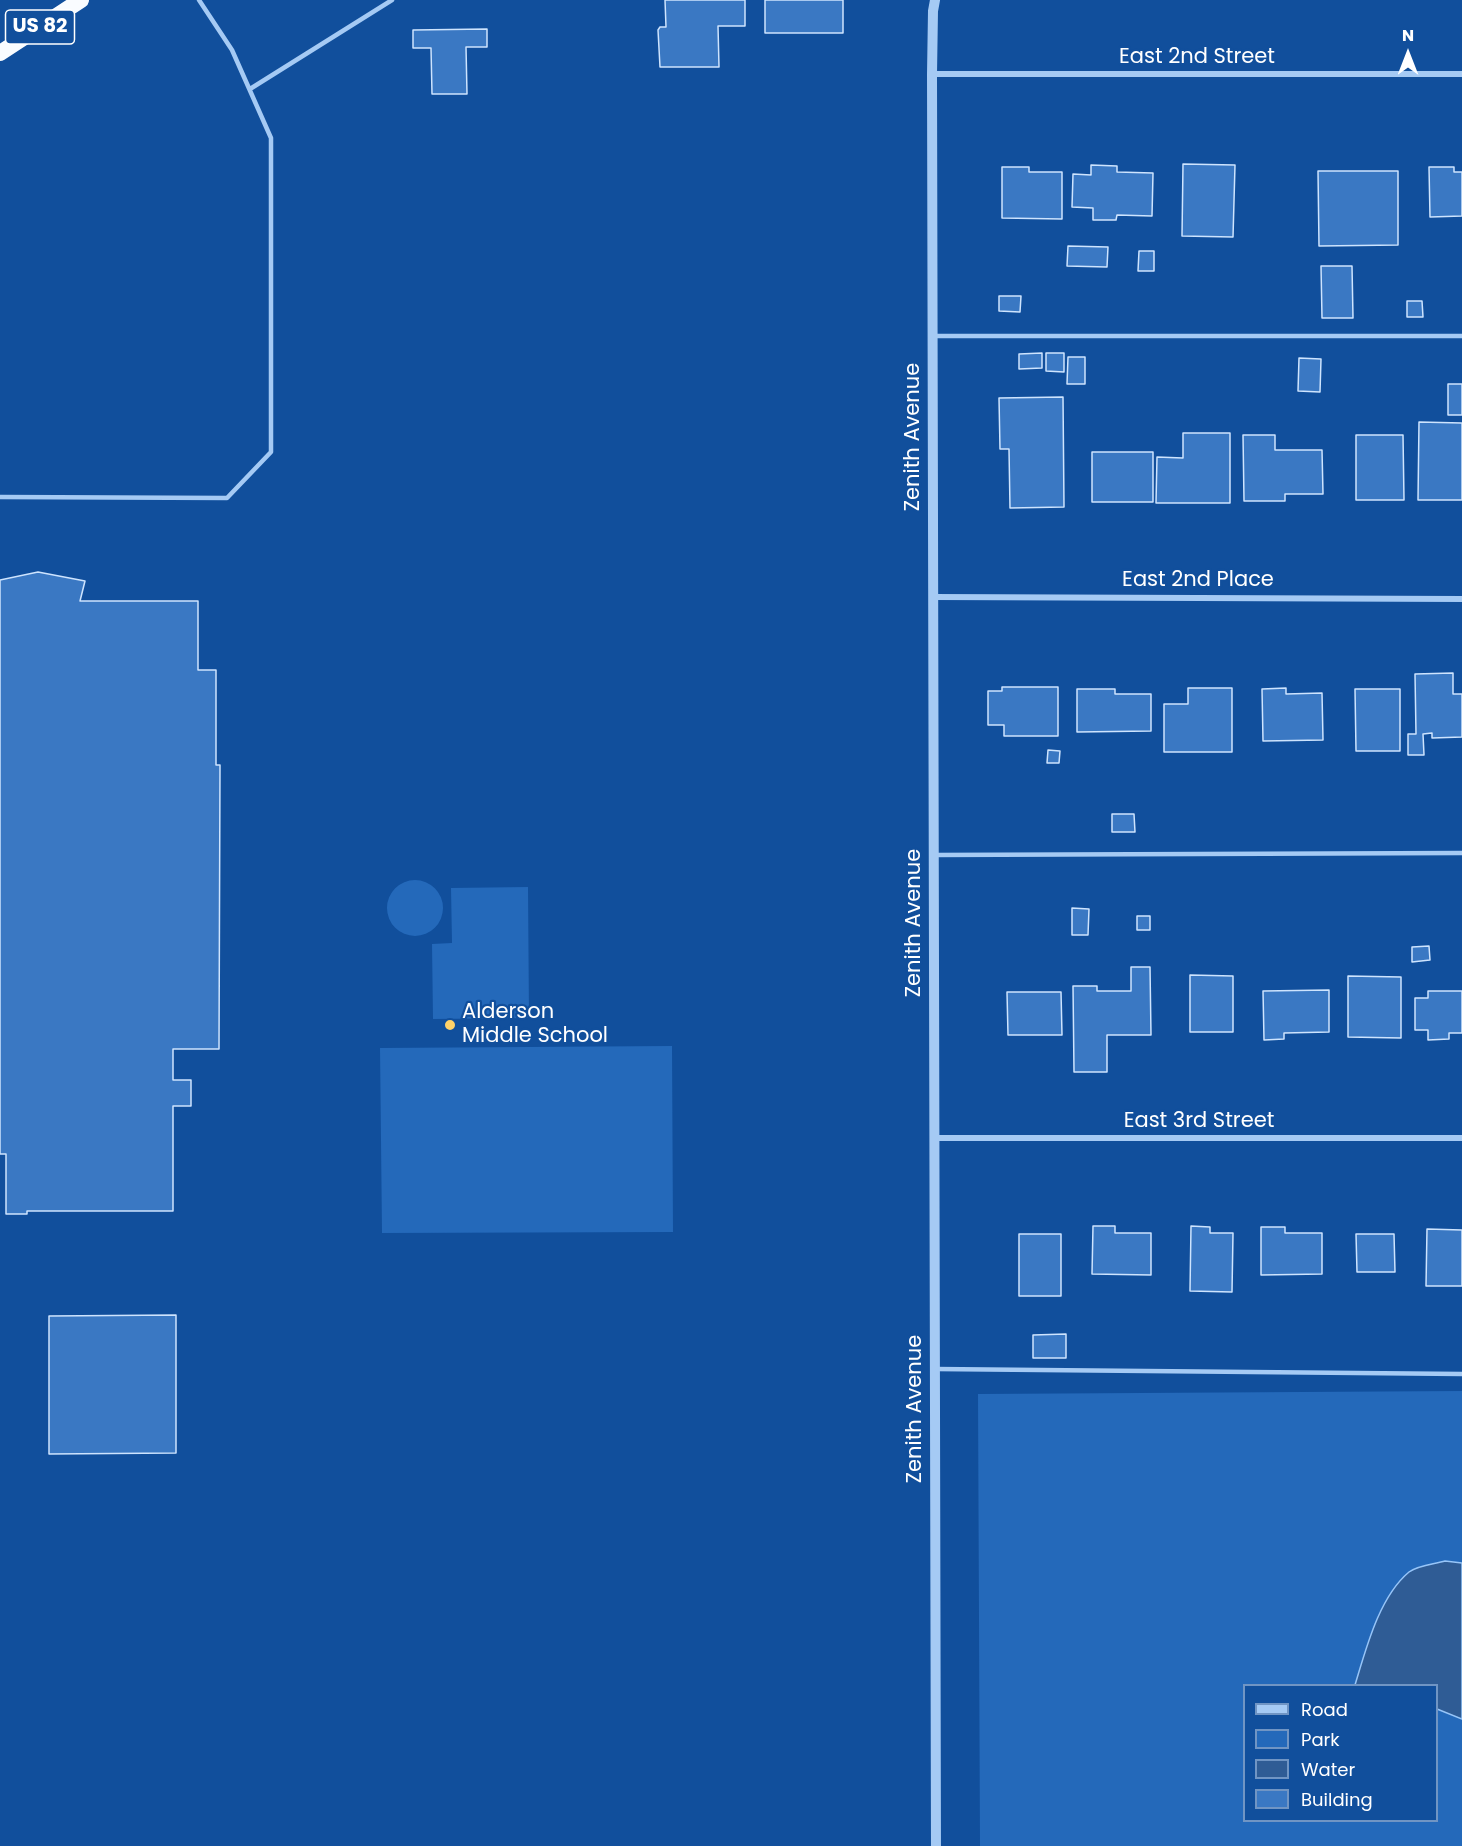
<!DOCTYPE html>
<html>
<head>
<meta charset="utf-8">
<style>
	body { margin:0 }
	#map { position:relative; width:1462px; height:1846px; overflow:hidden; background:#114f9c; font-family:Poppins,sans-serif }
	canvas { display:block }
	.legend { position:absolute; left:1243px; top:1684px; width:195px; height:138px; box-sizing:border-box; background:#114f9c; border:2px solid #7095c4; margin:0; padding:8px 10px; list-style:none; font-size:18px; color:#fff }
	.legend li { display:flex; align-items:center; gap:12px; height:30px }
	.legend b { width:30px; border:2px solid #7095c4 }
	.north { position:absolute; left:1378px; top:24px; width:60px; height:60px; -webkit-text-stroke:4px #114f9c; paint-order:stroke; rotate:0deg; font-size:16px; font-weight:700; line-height:24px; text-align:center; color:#fff }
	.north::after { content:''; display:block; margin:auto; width:21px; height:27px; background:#fff; clip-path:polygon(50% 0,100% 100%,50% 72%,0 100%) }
</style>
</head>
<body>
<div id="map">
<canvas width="1462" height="1846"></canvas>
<ul class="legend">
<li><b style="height:8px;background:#a5caf4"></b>Road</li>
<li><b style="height:16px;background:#2469ba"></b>Park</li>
<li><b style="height:16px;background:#2f5c95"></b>Water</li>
<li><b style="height:16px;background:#3a78c3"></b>Building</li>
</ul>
<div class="north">N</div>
</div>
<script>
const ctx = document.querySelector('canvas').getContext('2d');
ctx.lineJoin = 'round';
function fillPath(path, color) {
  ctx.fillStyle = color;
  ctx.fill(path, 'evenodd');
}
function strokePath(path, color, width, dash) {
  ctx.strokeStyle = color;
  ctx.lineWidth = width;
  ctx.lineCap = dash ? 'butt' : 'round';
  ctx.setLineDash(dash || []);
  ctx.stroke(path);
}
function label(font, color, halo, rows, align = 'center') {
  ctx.font = font + ' Poppins,sans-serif';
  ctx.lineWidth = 4.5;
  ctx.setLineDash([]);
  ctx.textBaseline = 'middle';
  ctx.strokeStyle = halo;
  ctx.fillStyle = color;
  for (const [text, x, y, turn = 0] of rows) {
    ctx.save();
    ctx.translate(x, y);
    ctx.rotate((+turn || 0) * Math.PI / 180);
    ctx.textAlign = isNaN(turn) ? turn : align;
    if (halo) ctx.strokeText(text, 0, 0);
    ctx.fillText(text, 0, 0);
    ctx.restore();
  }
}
fillPath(new Path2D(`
	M387 908a28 28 0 1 1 56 0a28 28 0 1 1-56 0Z
	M528,887l1,131 -96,1 -1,-75 20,-1 -1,-55z
	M672,1046l1,186 -291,1 -2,-185z
	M1462,1391v455h-482l-2,-452zM1244,1686h192v134h-192z`), '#2469ba');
const water = new Path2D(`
	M1445,1561l17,2v156l-25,-10 -1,-23 -81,-1c11,-36 24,-88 54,-113 9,-7 26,-8 36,-11z`);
fillPath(water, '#2f5c95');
strokePath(water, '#97c5f8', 1.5);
const building = new Path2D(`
	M665,0h80v26h-27l1,41h-59l-2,-37 2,-3h6z
	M765,0h78v33h-78z
	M487,29v18h-21l1,47h-35l-1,-46h-18v-18z
	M1183,164l52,1 -2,72 -51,-1z
	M1091,165l26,1v6l36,1 -1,43 -35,-1 -1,5h-23v-12l-21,-1 1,-33 18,1z
	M1002,167h27v5h33v47l-60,-1z
	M1429,167h25v5h8v44l-32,1z
	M1318,171h80v74l-79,1z
	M1068,246l40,1 -1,20 -40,-1z
	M1139,251h15v20h-16z
	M1321,266h31l1,52h-31z
	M999,296h22l-1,16 -21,-1z
	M1407,301h15l1,16h-16z
	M1042,353v15l-23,1v-15z
	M1046,353h18v19l-18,-1z
	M1068,357h17v27h-18z
	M1299,358l22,1 -1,33 -22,-1z
	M1448,384h14v31h-14z
	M1063,397l1,110 -54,1 -1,-59h-9l-1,-51z
	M1419,422l43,1v77h-44z
	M1183,433h47v70h-74l1,-46 26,1z
	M1243,435h32v15h47l1,44h-38v7h-41z
	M1356,435h47l1,65h-48z
	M1092,452h61v50h-61z
	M38,572l47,9 -5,20h118v69h18v95h4l-1,284h-46v31h18v26h-18v105h-146v3h-21v-60h-6v-574z
	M1453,673v21h9v43l-30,1v-5l-9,1 1,21h-16v-21h8l-1,-60z
	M1002,687h56v49h-54v-11h-16v-34h14z
	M1188,688h44v64h-68v-48h24z
	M1286,688v6l36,-1 1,47 -60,1 -1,-52z
	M1077,689h38v5h36v37l-74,1z
	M1355,689h45v62h-44z
	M1048,750l12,1 -1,12h-12z
	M1112,814h22l1,18h-23z
	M1072,908l17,1 -1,26h-16z
	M1137,916h13v14h-13z
	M1429,946l1,14 -18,2v-15z
	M1131,967h19l1,68h-44v37h-33l-1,-86h24v5h34z
	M1190,975l43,1v56h-43z
	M1348,976l53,1v61l-53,-1z
	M1329,990v42l-45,1v6l-20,1 -1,-49z
	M1428,991h34v42h-13v6l-21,1v-10h-13v-32h13z
	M1007,992h54l1,43h-54z
	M1093,1226h22v7h36v42l-59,-1z
	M1191,1226l19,1v6h23l-1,59 -42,-1z
	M1261,1227h24v6h37v41l-61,1z
	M1427,1229l35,1v56h-36z
	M1019,1234h42v62h-42z
	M1356,1234h38l1,38h-38z
	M176,1315v138l-127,1v-138z
	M1066,1334v24h-33v-23z`);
fillPath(building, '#3a78c3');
strokePath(building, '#cee4fe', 1.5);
strokePath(new Path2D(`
	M250,89l142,-89
	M933,336h529
	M0,497l227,1 44,-46v-314l-39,-88 -33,-50
	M934,855l528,-2
	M935,1369l527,5`), '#a5caf4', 4.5);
strokePath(new Path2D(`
	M932,74h530
	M933,597l529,2
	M935,1138h527`), '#a5caf4', 6);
strokePath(new Path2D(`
	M935,0l-2,11 -1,63 4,1772`), '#a5caf4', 10);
strokePath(new Path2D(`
	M0,53l81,-53`), '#f9fcff', 16);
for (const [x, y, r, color] of [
	[450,1025,6,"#ffd269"]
]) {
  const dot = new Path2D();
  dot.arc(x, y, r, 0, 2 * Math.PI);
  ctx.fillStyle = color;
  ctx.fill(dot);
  strokePath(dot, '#114f9c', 2);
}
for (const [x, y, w] of [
	[40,27,69]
]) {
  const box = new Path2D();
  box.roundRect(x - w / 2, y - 17, w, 34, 4.5);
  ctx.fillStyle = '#114f9c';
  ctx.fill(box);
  strokePath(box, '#fff', 1.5);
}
label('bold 20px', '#fff', null, [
	["US 82",40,27]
]);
label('21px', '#fff', '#114f9c', [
	["East 2nd Street",1197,58],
	["Zenith Avenue",914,437,-90],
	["East 2nd Place",1198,581],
	["Zenith Avenue",915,923,-90],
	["East 3rd Street",1199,1122],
	["Zenith Avenue",916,1409,-90]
]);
label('21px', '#fff', '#114f9c', [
	["Alderson",462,1013],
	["Middle School",462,1037]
], 'left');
</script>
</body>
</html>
